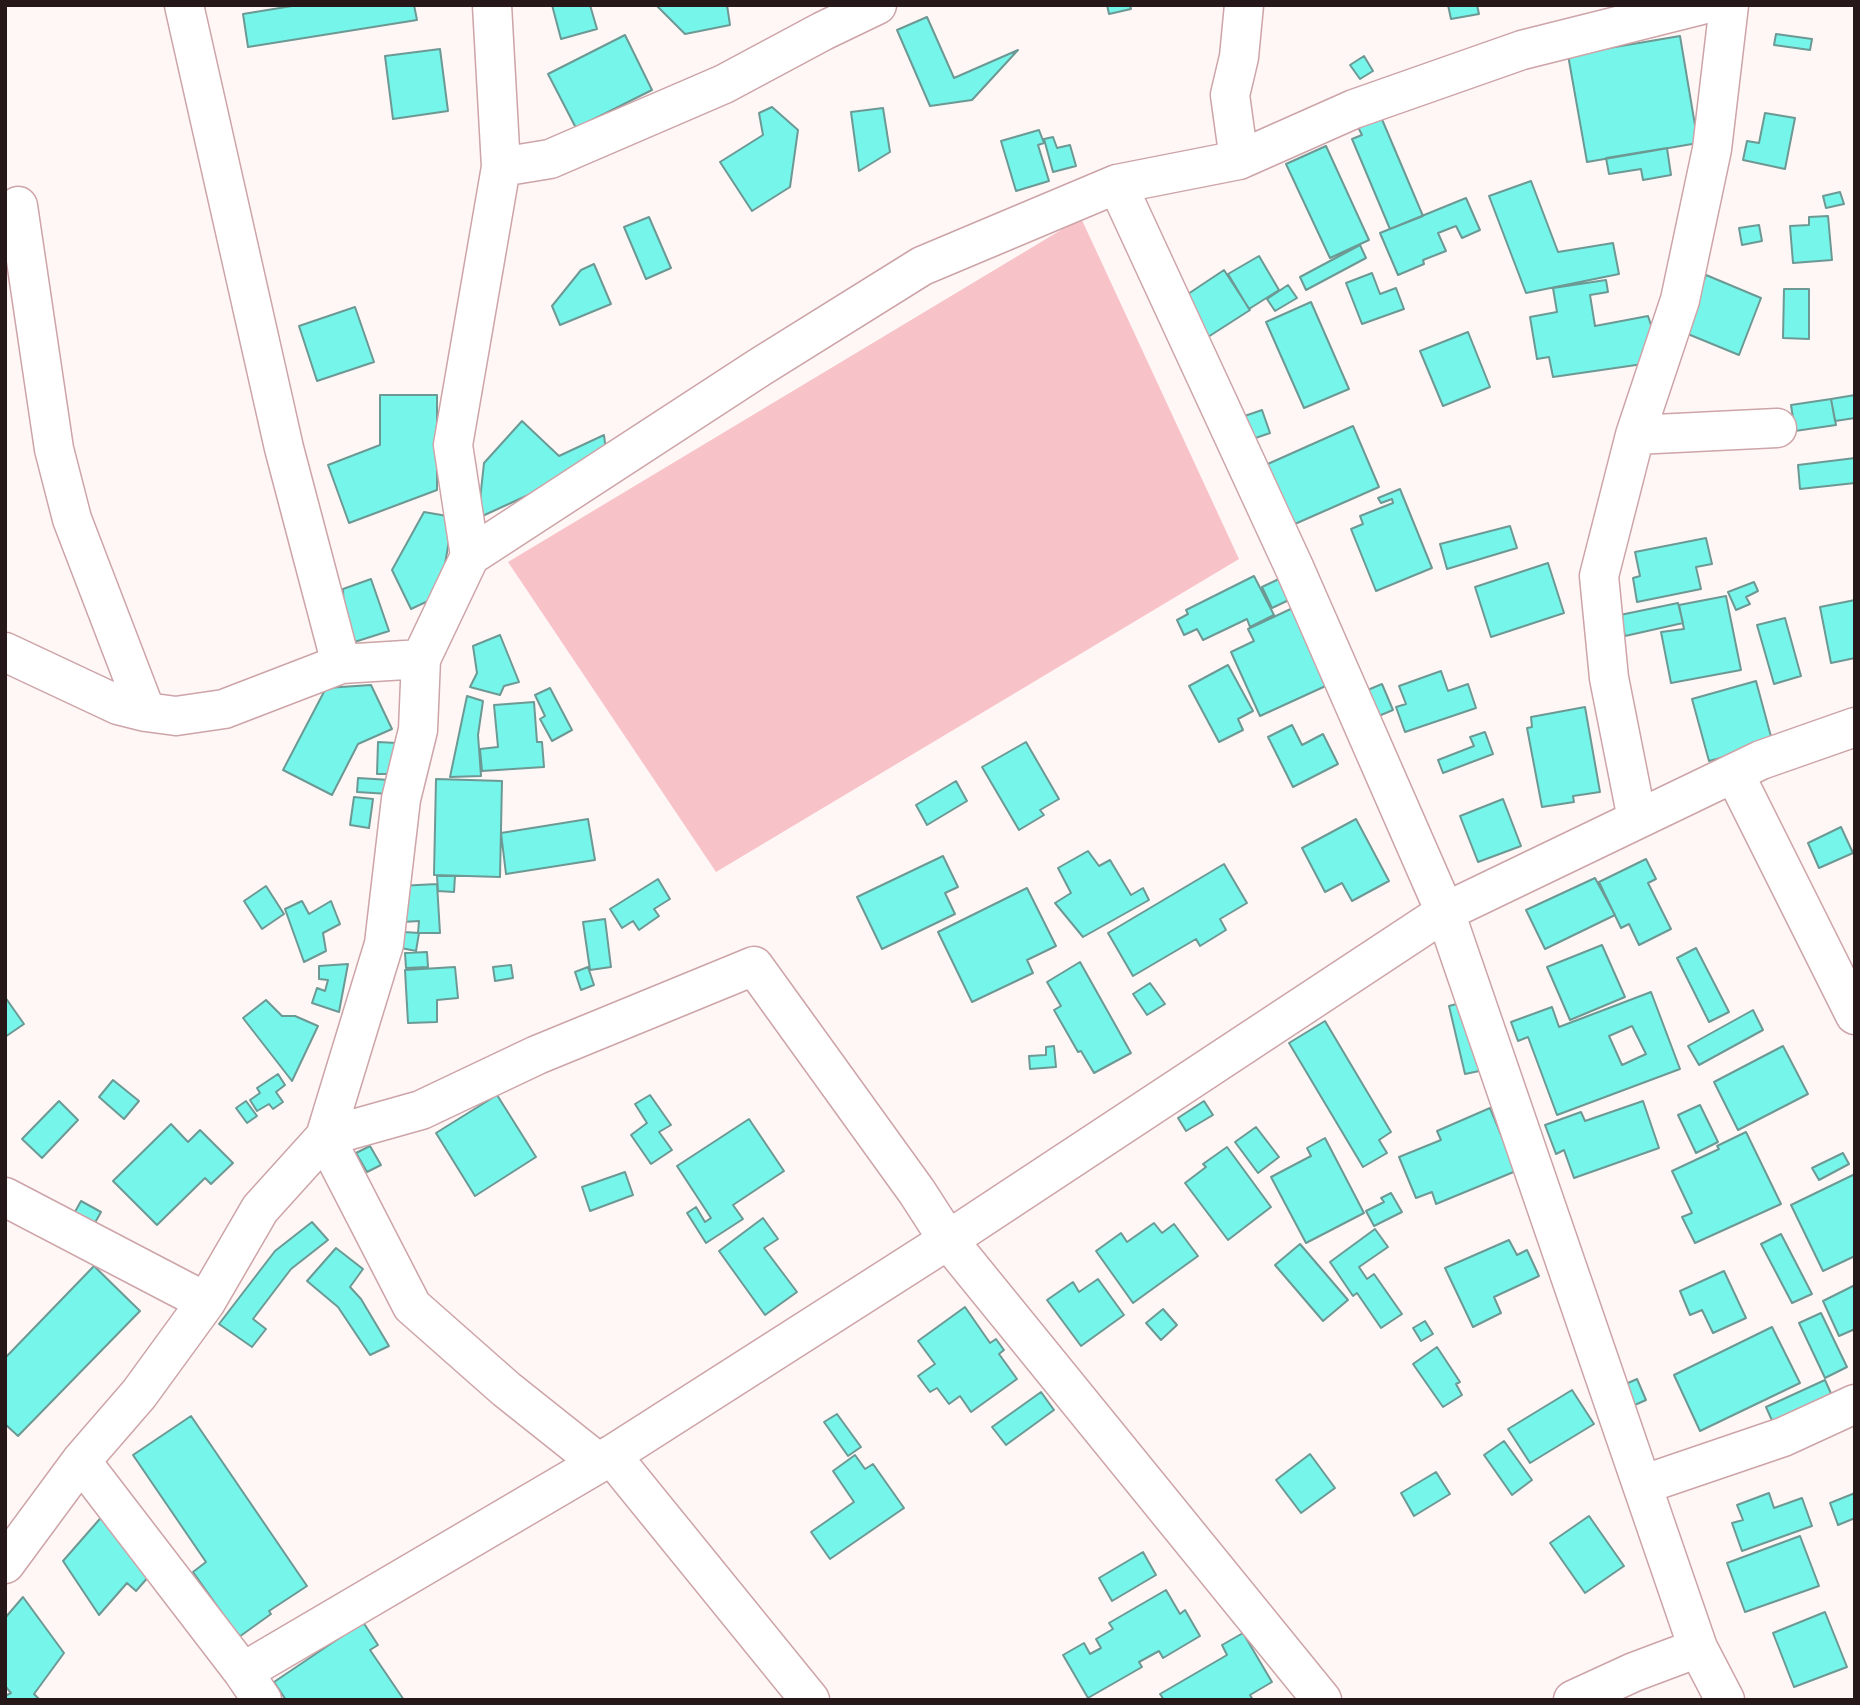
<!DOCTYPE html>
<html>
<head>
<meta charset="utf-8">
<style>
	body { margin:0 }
	#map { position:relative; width:1860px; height:1705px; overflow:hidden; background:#fff6f6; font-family:"Exo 2",sans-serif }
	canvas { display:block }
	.frame { position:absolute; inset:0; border:7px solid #261719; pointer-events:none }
</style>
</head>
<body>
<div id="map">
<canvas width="1860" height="1705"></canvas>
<div class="frame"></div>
</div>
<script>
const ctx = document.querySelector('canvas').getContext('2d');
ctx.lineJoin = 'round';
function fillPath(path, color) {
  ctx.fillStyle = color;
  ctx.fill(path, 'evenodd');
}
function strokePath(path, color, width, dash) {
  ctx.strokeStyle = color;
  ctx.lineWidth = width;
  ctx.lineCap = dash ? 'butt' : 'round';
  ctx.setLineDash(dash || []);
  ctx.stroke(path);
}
fillPath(new Path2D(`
	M1081,218l158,341 -523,313 -208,-310z`), '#f8c3c8');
const building = new Path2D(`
	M298,5h116l3,15 -169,27 -5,-33z
	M552,5h38l7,24 -36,10z
	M656,5h71l3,20 -45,9z
	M1107,5h23l1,4 -22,5z
	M1448,5h29l2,9 -28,5z
	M927,17l27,61 64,-28 -46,50 -42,6 -33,-76z
	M1776,34l36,5 -2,11 -36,-5z
	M625,35l27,55 -76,38 -28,-54z
	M1680,36l18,107 -111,19 -19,-107z
	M440,49l8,62 -55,8 -8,-63z
	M1364,56l9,15 -13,8 -10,-14z
	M772,107l26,23 -8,57 -38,24 -32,-49 43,-27 -4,-22z
	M883,108l7,44 -31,19 -8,-59z
	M1765,113l30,5 -10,51 -42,-9 4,-19 12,2z
	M1381,117l42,99 -33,13 -38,-90 10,-4 -4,-8z
	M1039,130l5,13 -6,2 11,36 -33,10 -15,-50z
	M1053,137l4,11 13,-3 6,21 -23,6 -9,-33z
	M1326,146l43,94 -39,18 -44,-94z
	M1667,148l4,27 -28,5 -2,-11 -32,5 -3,-16z
	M1531,181l27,71 55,-9 6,31 -93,19 -37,-97z
	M1840,192l4,12 -18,4 -3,-12z
	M1466,198l14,32 -18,8 -6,-12 -18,7 8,18 -23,9 1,4 -26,11 -18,-42z
	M1828,216l4,44 -39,3 -3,-37 19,-1v-8z
	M649,217l22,51 -25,11 -22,-52z
	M1759,225l3,16 -20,4 -3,-17z
	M1360,245l6,13 -60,32 -6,-13z
	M1259,256l20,34 -30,19 -21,-35z
	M594,264l17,40 -51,21 -8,-19 29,-36z
	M1224,270l26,40 -42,27 -29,-37z
	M1372,273l8,21 16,-6 8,21 -42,15 -16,-41z
	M1706,275l55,23 -22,57 -56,-23z
	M1606,280l2,12 -18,3 5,31 53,-10 4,12 -9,36 -90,13 -4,-20 -12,2 -7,-42 27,-5 -4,-24z
	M1288,285l9,13 -22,13 -8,-12z
	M1784,289h25v50l-26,-1z
	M1311,302l38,87 -45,19 -38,-86z
	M355,307l19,55 -57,19 -18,-55z
	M1468,332l22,55 -47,19 -23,-55z
	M380,395h57v95l-88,33 -21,-58 52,-20z
	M1855,395v23l-20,3 -4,-22z
	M1831,399l5,26 -41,6 -4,-26z
	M1262,410l8,23 -29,10 -8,-23z
	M522,421l37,35 45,-21 3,24 -129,59 6,-55z
	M1353,426l26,61 -91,40 -27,-60z
	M1855,458v25l-55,6 -2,-24z
	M1400,489l32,79 -56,23 -25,-62 12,-5 -3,-8 33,-13 -1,-4 -11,4 -3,-5z
	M424,512l29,5 -9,53 -16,31 -17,8 -19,-39z
	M1510,526l7,22 -70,21 -7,-25z
	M1706,538l6,26 -16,3 5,22 -64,13 -4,-24 7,-2 -5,-24z
	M1548,563l16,50 -73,24 -16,-50z
	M1254,576l20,39 -24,12 -3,-8 -44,21 -6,-11 -13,6 -7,-15 11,-6 -2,-4z
	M1281,578l10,21 -19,9 -10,-21z
	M371,579l18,52 -44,14 -2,-56z
	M1754,582l4,9 -12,6 4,7 -14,6 -8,-18z
	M1726,596l15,74 -70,13 -10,-51 23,-3 -5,-24z
	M1855,600v58l-24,5 -11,-56z
	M1678,603l5,20 -58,13 -5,-21z
	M1295,607l35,77 -70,32 -29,-64 23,-11 -6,-12z
	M1785,618l16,58 -27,8 -17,-59z
	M500,635l19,47 -15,4 -4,9 -30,-8 7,-14 -4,-27z
	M1228,665l25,46 -15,8 5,11 -24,12 -30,-56z
	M1441,671l7,20 20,-7 8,24 -71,24 -9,-25 10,-3 -7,-18z
	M1756,681l17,63 -64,17 -17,-62z
	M1382,684l11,26 -24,10 -11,-26z
	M371,685l21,44 -34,15 -26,51 -49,-25 43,-82z
	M550,688l22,42 -20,11 -12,-22 5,-3 -10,-21z
	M467,696l16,5 -5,34 3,41 -31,1z
	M534,702l3,40h5l2,25 -62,4 -2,-22 18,-2 -4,-42z
	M1585,707l15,85 -27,4 1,6 -32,5 -15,-79 5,-1 -1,-10z
	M1292,725l10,20 21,-11 15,30 -45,23 -25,-50z
	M1485,732l8,22 -50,19 -5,-13 36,-14 -4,-9z
	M378,742l19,1 -7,31h-13z
	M1026,742l33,57 -19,11 4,5 -25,15 -37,-63z
	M358,778l32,2 -1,14 -32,-2z
	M436,779l66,2 -2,96 -66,-2z
	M956,781l11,20 -40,24 -11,-20z
	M354,797l19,2 -4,29 -19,-3z
	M1503,799l18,47 -43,16 -18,-46z
	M588,819l7,41 -89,14 -5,-41z
	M1356,819l33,62 -37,20 -10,-18 -17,9 -23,-44z
	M1841,827l12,26 -34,15 -11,-25z
	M1088,851l11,15 11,-6 21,35 12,-7 6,12 -66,37 -28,-34 16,-10 -13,-25z
	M943,856l15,31 -13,6 10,21 -73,35 -25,-52z
	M1646,859l10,20 -8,4 23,46 -32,16 -10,-21 -8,4 -22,-46z
	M1224,864l23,39 -27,16 6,11 -26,16 -4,-7 -63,37 -25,-43z
	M437,876h18l-1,16 -16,-1z
	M1595,878l20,37 -70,34 -19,-39z
	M658,879l12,20 -16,10 5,7 -20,14 -6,-9 -11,7 -12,-19z
	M437,884l3,49h-22l1,-12 -17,1 -3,-36z
	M266,886l18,28 -22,15 -18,-28z
	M1027,888l29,58 -29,14 6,13 -61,29 -34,-70z
	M302,901l7,13 22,-13 9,23 -17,9 3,18 -22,11 -19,-53z
	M605,919l6,48 -21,3 -7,-48z
	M404,932l15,1 -3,18 -15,-3z
	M1602,945l23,52 -55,23 -23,-53z
	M1696,948l33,64 -20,10 -32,-64z
	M427,952l1,15 -22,1 -1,-15z
	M1080,962l51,91 -37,20 -13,-22 -3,1 -24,-42 7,-4 -14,-24z
	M348,964l-9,48 -27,-9 5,-15 8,3 3,-11 -9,-1v-13z
	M511,965l2,13 -18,3 -2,-14z
	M455,967l3,31 -21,2v22l-29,1 -3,-53z
	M588,967l6,18 -13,5 -6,-18z
	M1150,983l15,21 -18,11 -14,-21z
	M1651,992l29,77 -123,46 -29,-78 -10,4 -7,-19 41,-15 7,20zM1632,1026l14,28 -24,11 -13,-29z
	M5,997l19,27 -19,13z
	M266,1000l16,16h13l23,10 -26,55 -49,-63z
	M1468,1001l16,69 -19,4 -16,-68z
	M1753,1010l10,20 -64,35 -11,-19z
	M1325,1021l66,111 -12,8 8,13 -24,14 -74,-124z
	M1054,1046l2,21 -26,2 -1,-13 17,-1v-8z
	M1783,1046l25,48 -70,36 -24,-48z
	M278,1074l7,11 -9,7 7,10 -10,7 -4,-5 -12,7 -7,-11 10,-7 -3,-5z
	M113,1080l26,21 -15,18 -25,-22z
	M497,1095l39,62 -61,39 -39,-63z
	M650,1095l21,30 -12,7 13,18 -21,14 -20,-29 16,-12 -12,-19z
	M59,1101l19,19 -36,38 -20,-19z
	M246,1101l11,15 -10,7 -11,-15z
	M1204,1101l9,14 -27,16 -8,-13z
	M1643,1101l16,47 -85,30 -10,-28 -8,4 -11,-29 36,-13 4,9z
	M1700,1105l18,37 -22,11 -18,-38z
	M1490,1108l26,63 -80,33 -4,-12 -16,6 -17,-41 42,-17 -4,-9z
	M749,1119l35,52 -51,34 10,14 -37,24 -19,-30 9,-6 9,15 6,-4 -34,-52z
	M171,1124l17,18 12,-12 33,33 -22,21 -6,-6 -48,47 -44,-44z
	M1256,1127l23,30 -21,16 -23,-31z
	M1746,1132l35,72 -86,39 -13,-26 10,-4 -20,-42 47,-22 -2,-3z
	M1325,1138l39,75 -58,30 -35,-66 40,-21 -4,-8z
	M370,1146l11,19 -14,7 -11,-19z
	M1227,1147l44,60 -43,33 -43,-57 21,-16 -3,-3z
	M1843,1153l6,11 -30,16 -7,-12z
	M625,1172l8,23 -43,16 -8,-24z
	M1855,1174v82l-32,15 -32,-66z
	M1391,1193l11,19 -28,14 -8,-15 18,-9 -3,-4z
	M81,1201l20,11 -10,18 -20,-11z
	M763,1218l15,21 -14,9 33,44 -32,23 -46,-64z
	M312,1222l16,18 -37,29 -38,50 13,10 -14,18 -33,-23 56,-73z
	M1154,1223l8,10 12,-9 24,32 -65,47 -37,-52 25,-18 6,9z
	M1375,1229l13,18 -29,20 8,12 7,-5 28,40 -21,14 -24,-35 -4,3 -23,-34z
	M1781,1234l31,60 -20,9 -31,-59z
	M1509,1240l8,15 10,-5 12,26 -45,21 7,16 -28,14 -28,-59z
	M1300,1244l48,56 -25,21 -48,-56z
	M336,1248l27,21 -13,18 11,12 28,47 -19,9 -32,-48 -31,-26z
	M94,1266l46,45 -122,125 -13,-12v-70l2,2z
	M1724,1271l22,47 -33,15 -11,-23 -12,5 -10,-24z
	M1098,1279l26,36 -43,31 -34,-46 26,-18 6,10z
	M1855,1285v44l-16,7 -16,-35z
	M965,1307l25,36 6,-4 8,11 -5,4 18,25 -46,33 -11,-16 -11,8 -12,-16 -7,4 -12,-16 17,-12 -17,-23z
	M1163,1309l14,16 -16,15 -15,-17z
	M1821,1313l26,54 -22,11 -26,-55z
	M1425,1321l8,13 -12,7 -8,-13z
	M1772,1327l28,56 -100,48 -26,-56z
	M1437,1347l23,35 -4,2 6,11 -19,12 -30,-43z
	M1637,1379l9,21 -18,8 -9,-21z
	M1825,1380l8,18 -59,27 -8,-18z
	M1572,1390l22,34 -64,39 -22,-34z
	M1041,1392l13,18 -48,35 -14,-18z
	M837,1414l24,33 -13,9 -24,-34z
	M191,1416l116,170 -38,25 2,3 -32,23 -46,-65 13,-10 -73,-107z
	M1504,1441l28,39 -20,15 -28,-40z
	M1310,1454l25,34 -34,25 -25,-33z
	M855,1455l10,14 8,-5 31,44 -74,51 -19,-27 43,-30 -21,-31z
	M1436,1472l14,22 -36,22 -13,-23z
	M1769,1493l5,15 28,-10 10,28 -70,25 -10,-28 11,-3 -6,-15z
	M1855,1493v25l-17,7 -8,-22z
	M105,1513l45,62 -14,16 -9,-8 -28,32 -36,-54z
	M1589,1516l35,50 -39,27 -35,-50z
	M1800,1536l19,50 -74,26 -18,-49z
	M1143,1552l13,23 -44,26 -13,-23z
	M1166,1590l14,24 5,-4 15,26 -37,22 -4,-7 -20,11 3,5 -54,31 -25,-43 21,-12 6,11 11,-6 -5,-9 17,-10 -4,-6z
	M23,1597l41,56 -30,41 6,6h-35v-4l6,-3 -6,-7v-68z
	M1825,1612l22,55 -53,20 -21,-54z
	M363,1622l15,23 -8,5 34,50h-118l-12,-18z
	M1243,1633l29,49 -22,13 3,5h-89l-4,-6 67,-39 -5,-10z`);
fillPath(building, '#76f6eb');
strokePath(building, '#6c9994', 2);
const street = new Path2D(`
	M184,5l100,443 57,216
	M1729,5l-17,144 -32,151 -45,135 142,-7
	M1239,160l-9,-65 9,-38 5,-52
	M501,167l49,-8 174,-75 99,-53 54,-26
	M1117,184l177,383 151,345 253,736 27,52
	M18,206l36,243 18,70 74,193
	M1635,435l-36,141 10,102 28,141
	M470,556l-17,-111 48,-278 -9,-162
	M5,652l113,53 28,7 30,4 48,-7 117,-45 80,-5
	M1734,773l121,242
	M5,1197l201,105
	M611,1455l199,245
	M81,1461l162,211
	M599,1463l-93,-74 -94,-83 -87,-169 96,-27 116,-55 217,-89 163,226 31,48 374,460
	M1642,1485l141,-48 72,-33
	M5,1564l76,-103 58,-67 67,-92 54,-93 65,-72 59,-193 17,-145 17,-69 3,-71 49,-103 290,-189 162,-101 195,-82 122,-24 115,-51 168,-59 179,-45
	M262,1700l-19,-28 356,-209 349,-223 497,-328 289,-139 27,-13 94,-33
	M1573,1700l61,-28 64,-24`);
strokePath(street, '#cda4a7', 41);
strokePath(street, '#fff', 38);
</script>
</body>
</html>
